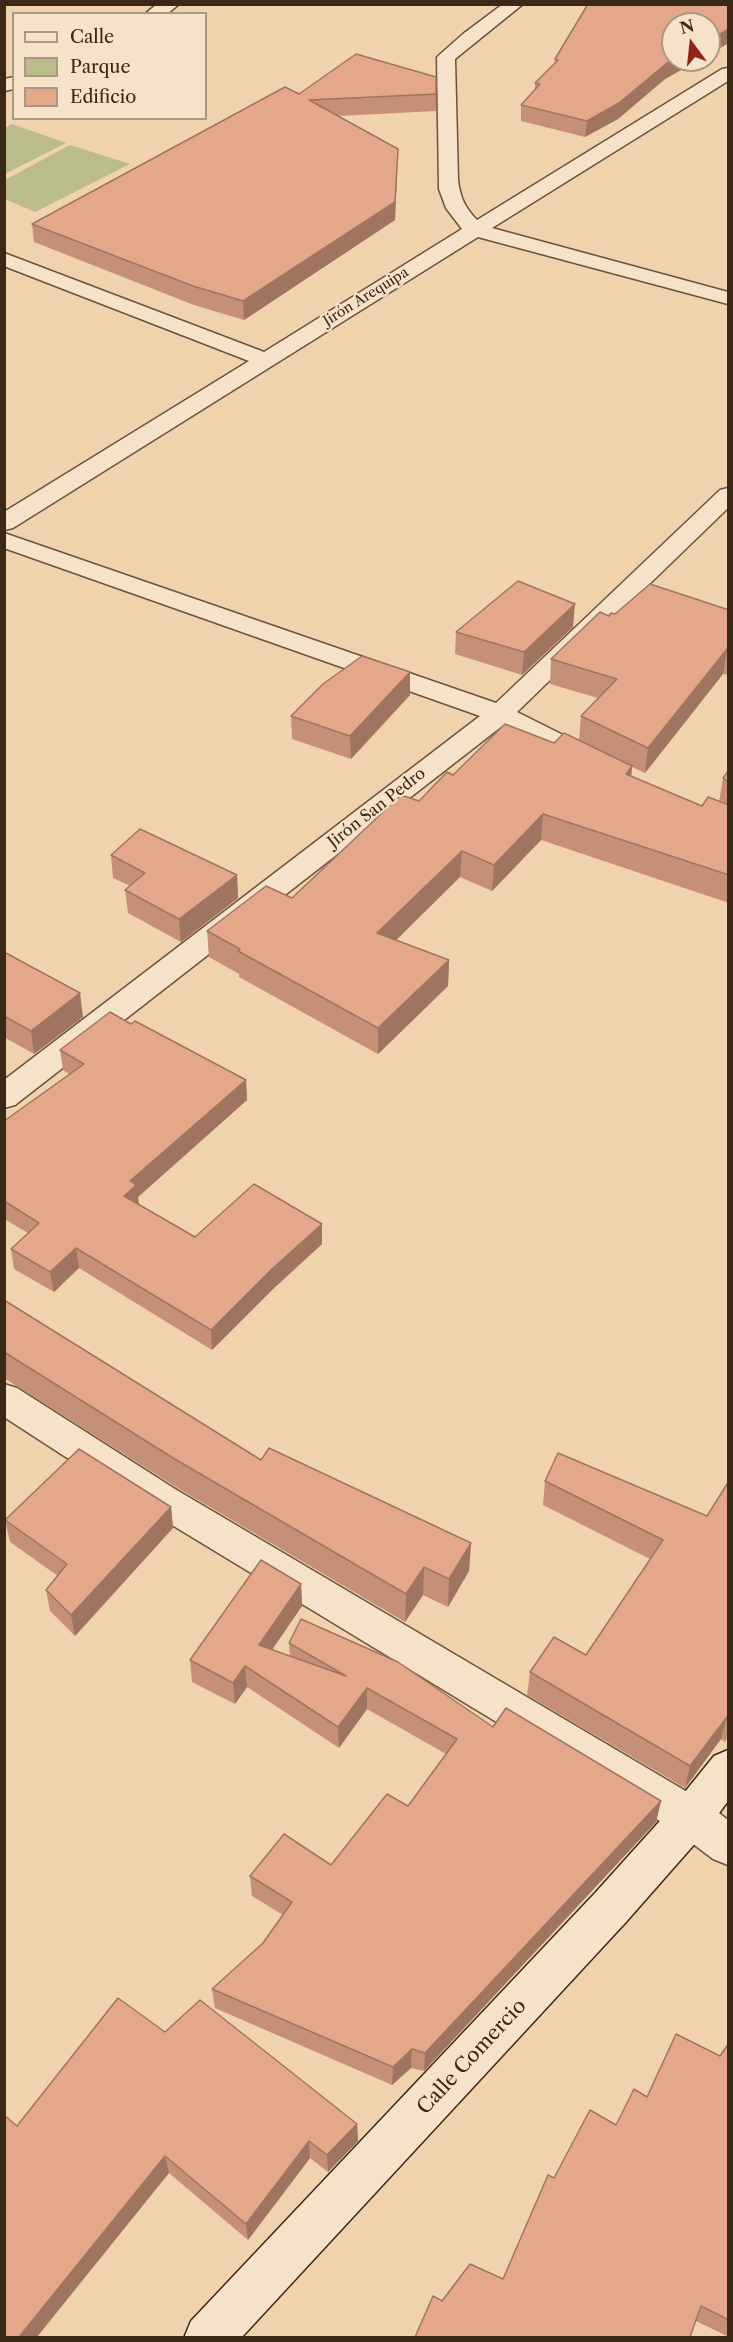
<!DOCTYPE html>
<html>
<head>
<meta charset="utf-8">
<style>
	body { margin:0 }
	#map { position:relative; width:733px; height:2342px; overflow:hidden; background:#f0d3ac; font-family:"Libre Caslon Text",serif }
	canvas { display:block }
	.frame { position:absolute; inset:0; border:6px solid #3b2817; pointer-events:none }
	.legend { position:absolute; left:12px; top:12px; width:195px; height:108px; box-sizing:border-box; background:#f5e2c9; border:2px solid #ab9882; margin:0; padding:8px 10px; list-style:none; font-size:18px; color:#3b2817 }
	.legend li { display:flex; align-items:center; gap:12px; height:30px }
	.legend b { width:30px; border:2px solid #ab9882 }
	.north { position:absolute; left:661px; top:12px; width:60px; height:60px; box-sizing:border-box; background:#f5e2c9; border:2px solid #ab9882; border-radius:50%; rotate:345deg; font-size:16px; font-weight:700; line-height:24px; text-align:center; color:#3b2817 }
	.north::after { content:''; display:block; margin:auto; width:21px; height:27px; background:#8f2418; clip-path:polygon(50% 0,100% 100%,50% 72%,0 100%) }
</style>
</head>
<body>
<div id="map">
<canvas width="733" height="2342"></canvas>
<div class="frame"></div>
<ul class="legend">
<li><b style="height:8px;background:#f5e2c9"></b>Calle</li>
<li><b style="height:16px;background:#babc89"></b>Parque</li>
<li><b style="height:16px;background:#e5a789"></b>Edificio</li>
</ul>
<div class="north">N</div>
</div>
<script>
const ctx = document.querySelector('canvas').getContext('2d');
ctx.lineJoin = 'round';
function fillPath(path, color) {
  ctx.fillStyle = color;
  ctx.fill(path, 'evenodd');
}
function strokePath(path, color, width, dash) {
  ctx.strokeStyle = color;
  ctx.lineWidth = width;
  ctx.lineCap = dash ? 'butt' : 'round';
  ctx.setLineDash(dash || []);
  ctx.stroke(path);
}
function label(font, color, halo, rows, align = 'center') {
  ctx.font = font + ' "Libre Caslon Text",serif';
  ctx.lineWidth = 4.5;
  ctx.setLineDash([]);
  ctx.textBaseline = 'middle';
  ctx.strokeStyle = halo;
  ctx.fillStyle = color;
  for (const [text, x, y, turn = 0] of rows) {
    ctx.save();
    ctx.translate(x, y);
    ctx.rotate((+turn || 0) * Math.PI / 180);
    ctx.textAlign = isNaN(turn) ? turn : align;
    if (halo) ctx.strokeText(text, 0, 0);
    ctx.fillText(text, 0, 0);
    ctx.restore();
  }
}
fillPath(new Path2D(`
	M12,124l54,19 -61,31v-46z
	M70,145l60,19 -95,48 -30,-13v-19z`), '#babc89');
const street = new Path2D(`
	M157,4h22l-12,10h-22z
	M503,4h20l-68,55 3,121c2,17 7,28 19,40l245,-151 6,-1v13l-236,147 236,64v12l-250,-67 -465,291 -9,2v-18l245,-151 -245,-95v-13l260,99 198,-123 -16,-21 -7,-19 -2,-132 26,-23z
	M14,77v12l-10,2v-12z
	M728,488v20l-211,204 88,44 4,6 -4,6 -10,3 -10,-3 -83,-42 -487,379 -11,3v-28l476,-364 -476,-168v-15l492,170 224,-213z
	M4,1384l13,4 158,101 531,314 22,17v45l-15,-6 -37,-28 -527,-320 -145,-94z`);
const secondary = new Path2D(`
	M728,1750v51l-22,30 -80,91 -385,416h-57l7,-17 405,-429 80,-89 38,-47z`);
strokePath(street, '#68533c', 3);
strokePath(secondary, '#3b2817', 3);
fillPath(street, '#f5e2c9');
fillPath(secondary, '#f5e2c9');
fillPath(new Path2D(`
	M588,4h141v39l-20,11v-30h-36v36h26l-34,19 -47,40 -33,18 -64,-16v-16l14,-15v-7l19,-19 1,-5z
	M299,94h137v17l-98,5 59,51 -2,53 -151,100 -50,-15 -160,-63 -2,-18z
	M729,610v65l-6,-1 -78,99 -13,-6 -1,9 71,30 17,-4 4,-24 6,-8v133l-188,-63 -49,51 -32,-14 -64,63 53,20 -1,26 -70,68 -139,-77v-3l-30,-17 -2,-26 85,-33 161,-123 101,-32 25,-3 2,-24 17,-18 -48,-14 1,-25 58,-43 6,-2z
	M573,627l-51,48 -67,-21 1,-22z
	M410,672v23l-59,64 -59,-20 -1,-23z
	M111,855l126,20 1,23 -57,44 -53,-29 -3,-23 5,-4 -17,-8z
	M4,952l79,65 -49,37 -30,-17z
	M131,1024l115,56 1,20 -109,97 1,7 56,33 127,7 -49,45 -61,61 -133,-82 -25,24 -40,-23 -3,-20 17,-16 -24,-14v-98l65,-47 -6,-4 -3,-20z
	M4,1300l257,160 210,83 -2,28 -21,36 -25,-12 -18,27 -229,-135 -172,-109z
	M545,1481l162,35 22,-35v254l-4,7 -4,-3 -36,49 -158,-93 3,-23 56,-17 64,-96 -107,-54z
	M171,1507l2,21 -98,108 -25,-25 -4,-21 12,-14 -48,-34 -5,-22z
	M301,1584l1,22 -30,44 18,6 -1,-13 204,84 168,74 -5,21 -232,249 -13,-3 -19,17 -177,-77 -3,-19 51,-46 20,-28 -31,-19 -2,-20 81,-11 77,-59 38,-52 -79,-45 -28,39 -92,-61 -12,17 -43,-22 -2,-22z
	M165,2032l192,92 1,17 -30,31 -18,-14 -62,82 -79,-67 -152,-47z
	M729,2043v294l-33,-16 -254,-20 61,-22 51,-101 93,-81 73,-41z`), '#c59076');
fillPath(new Path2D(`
	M729,29v14l-20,11v-14z
	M673,60h26l-34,19 -47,40 -33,18 2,-16z
	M398,149l-3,71 -151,100 -1,-19z
	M575,604l-2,23 -51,48 2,-23z
	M727,649l-4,25 -78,99 3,-25z
	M410,672v23l-59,64 -1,-23z
	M632,766l-2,26 -4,-18z
	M543,814l-2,26 -49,51 2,-26z
	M462,851l-2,26 -83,82v-26z
	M237,875l1,23 -57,44 -2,-23z
	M449,960l-1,26 -70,68v-26z
	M80,993l3,24 -49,37 -3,-23z
	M246,1080l1,20 -109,97 1,8 -15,-9 6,-15z
	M322,1224v20l-49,45 -61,61 -1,-20 61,-61z
	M76,1248l3,20 -25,24 -4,-20z
	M171,1507l2,21 -98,108 -4,-21z
	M471,1543l-2,28 -21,36 1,-28z
	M424,1567l-1,28 -18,27 1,-28z
	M301,1584l1,22 -42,61 -1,-22z
	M245,1666l2,21 -12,17 -2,-21z
	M367,1688v21l-28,39 -1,-21z
	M727,1717l-6,22 -36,49 5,-22z
	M661,1801l-5,21 -232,249 1,-18z
	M412,2049l-1,19 -19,17 1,-18z
	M357,2124l1,17 -30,31 -1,-17z
	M309,2141l1,17 -62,82 -2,-16z
	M165,2156l4,17 -132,164h-18z`), '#a07560');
const building = new Path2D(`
	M588,4h141v25l-20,11v-16h-36v36l-6,3 -48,40 -32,18 -66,-16 19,-21 -5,-1 23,-23 -3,-1z
	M356,54l80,23v17l-127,6 89,49 -3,53 -152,99 -50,-15 -161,-62 253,-137 14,7z
	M518,581l57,23 -51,48 -68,-20z
	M650,584l79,26v39h-2l-79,99 -67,-32 36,-37 -66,-20 49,-47 9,4 2,-3 4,1z
	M362,656l48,16 -60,64 -59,-20 32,-32z
	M505,724l49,19 10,-10 68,33 -6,8 76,32 6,-9 21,8v70l-186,-61 -49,51 -32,-14 -85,82 72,27 -71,68 -140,-77 2,-2 -33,-18 59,-45 26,12 109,-103 18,6 28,-29 6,3z
	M729,770v12l-6,-4z
	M140,829l97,46 -58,44 -54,-29 20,-17 -34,-18z
	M4,952l76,41 -49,38 -27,-15z
	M110,1012l21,12 4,-3 111,59 -116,101 6,4 -12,11 71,41 59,-53 68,40 -50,45 -61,61 -135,-82 -26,24 -39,-23 28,-26 -35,-22v-80l80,-57 -24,-14z
	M4,1300l257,160 8,-12 202,95 -22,36 -25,-12 -18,27 -233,-136 -169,-106z
	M79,1449l92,58 -100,108 -25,-25 21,-26 -62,-44z
	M558,1453l149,63 22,-35v237l-2,-1 -37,49 -160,-94 24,-35 32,18 77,-115 -118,-59z
	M261,1560l40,24 -42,61 87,31 -57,-33 12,-24 97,43 95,65 13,-19 155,93 -236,252 -13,-4 -19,18 -181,-78 51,-46 29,-41 -42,-26 34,-42 47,31 56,-71 21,12 49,-67 -90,-51 -29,39 -93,-61 -12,17 -43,-23z
	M118,1998l47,34 35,-32 157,124 -30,31 -18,-14 -63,83 -81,-68 -146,181h-15v-222l13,11z
	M676,2034l44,22 9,-13v277l-28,-14 -11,31h-275l18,-41 9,5 28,-37 33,15 45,-104 6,3 36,-68 26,15 18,-36 13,8z`);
fillPath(building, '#e5a789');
strokePath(building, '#a07560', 1.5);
label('14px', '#3b2817', '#f5e2c9', [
	["Jirón Arequipa",366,297,-32]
]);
label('16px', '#3b2817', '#f5e2c9', [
	["Jirón San Pedro",377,808,-38]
]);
label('20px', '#3b2817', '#f5e2c9', [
	["Calle Comercio",472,2057,-47]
]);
</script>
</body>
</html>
